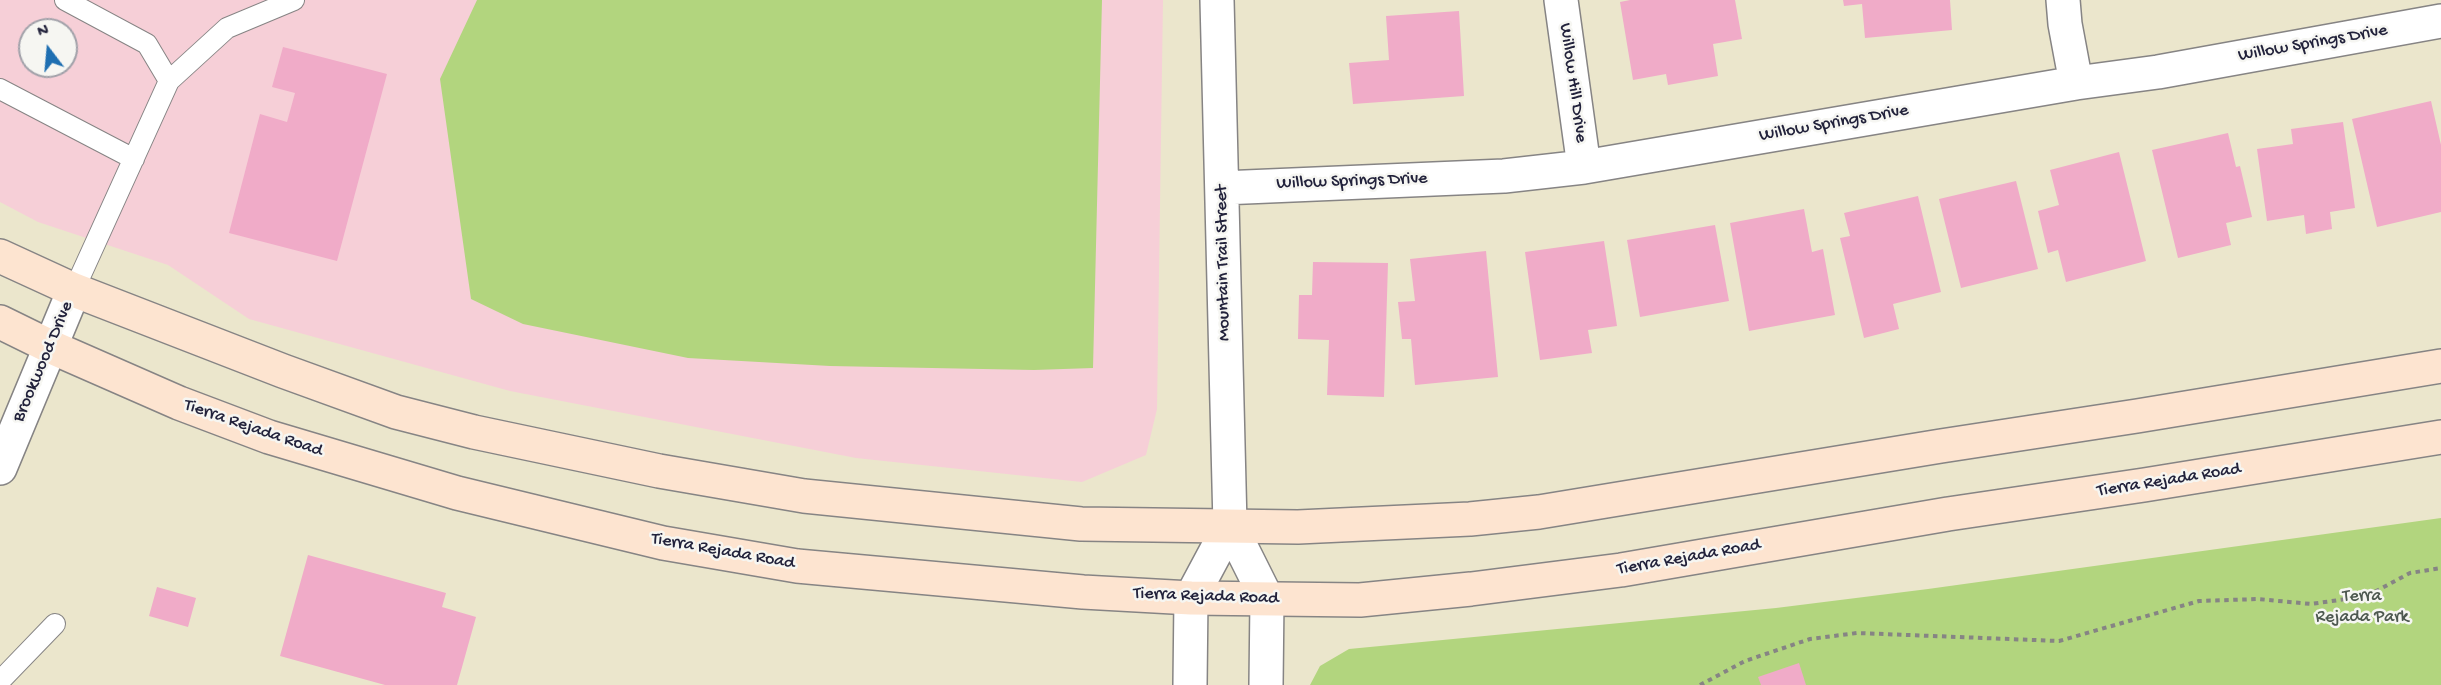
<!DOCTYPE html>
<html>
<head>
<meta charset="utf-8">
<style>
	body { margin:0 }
	#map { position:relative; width:2441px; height:685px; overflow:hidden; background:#ebe6cc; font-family:"Gochi Hand",sans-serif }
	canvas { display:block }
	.north { position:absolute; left:18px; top:18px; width:60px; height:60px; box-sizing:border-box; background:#f6f6f2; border:2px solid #a1a1a9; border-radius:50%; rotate:344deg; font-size:16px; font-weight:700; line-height:24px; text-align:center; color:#22223b }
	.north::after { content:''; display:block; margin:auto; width:21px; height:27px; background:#1f6fb2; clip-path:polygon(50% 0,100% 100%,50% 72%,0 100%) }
</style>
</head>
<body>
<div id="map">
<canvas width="2441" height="685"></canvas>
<div class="north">N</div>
</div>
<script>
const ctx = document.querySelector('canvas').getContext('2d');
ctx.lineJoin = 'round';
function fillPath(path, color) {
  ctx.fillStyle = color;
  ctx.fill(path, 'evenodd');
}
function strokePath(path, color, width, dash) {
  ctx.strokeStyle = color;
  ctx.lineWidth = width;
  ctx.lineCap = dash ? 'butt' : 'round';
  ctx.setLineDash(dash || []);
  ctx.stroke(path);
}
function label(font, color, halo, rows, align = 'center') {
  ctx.font = font + ' "Gochi Hand",sans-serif';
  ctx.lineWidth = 5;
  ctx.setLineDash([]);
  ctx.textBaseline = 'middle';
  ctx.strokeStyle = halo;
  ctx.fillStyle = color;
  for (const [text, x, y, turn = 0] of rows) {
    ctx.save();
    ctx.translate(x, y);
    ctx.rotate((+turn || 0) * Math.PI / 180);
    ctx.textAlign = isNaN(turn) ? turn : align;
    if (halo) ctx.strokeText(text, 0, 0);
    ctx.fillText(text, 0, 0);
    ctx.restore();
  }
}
fillPath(new Path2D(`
	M0,0h1163l-6,409 -11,46 -64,27 -226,-24 -346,-67 -261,-72 -81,-54 -130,-43 -38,-20zM30,30h36v36h-36z`), '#f6cfd7');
fillPath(new Path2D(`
	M477,0h625l-9,368 -59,2 -204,-4 -142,-8 -165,-34 -52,-25 -31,-220z
	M2441,518v167h-1131l10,-19 29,-17 427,-41 152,-19z`), '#b2d57e');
fillPath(new Path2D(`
	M1630,0h105l7,39 -29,5 5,32 -50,9 -2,-11 -33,6 -13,-78z
	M1843,0h107l2,30 -87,8 -3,-34 -18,2z
	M1459,11l5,85 -111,8 -4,-41 40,-3 -3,-44z
	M283,47l104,27 -50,187 -108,-28 31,-119 27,8 8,-29 -23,-6z
	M2431,101l10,44v67l-64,15 -25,-108z
	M2343,122l12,86 -25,4 2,17 -26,5 -2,-19 -37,6 -10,-72 36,-5 -2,-15z
	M2228,133l8,34 4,-1 12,51 -26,6 5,22 -53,13 -26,-108z
	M2119,152l27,109 -80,21 -8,-32 -10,3 -10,-42 21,-6 -9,-35z
	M2016,181l22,88 -77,19 -22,-89z
	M1918,196l23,96 -48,12 6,25 -35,9 -24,-100 10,-2 -6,-23z
	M1804,209l8,43 11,-3 12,66 -86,16 -19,-108z
	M1715,225l14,76 -89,16 -13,-77z
	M1604,241l13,85 -29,4 4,23 -52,7 -15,-108z
	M1486,251l12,126 -83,8 -4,-46h-9l-4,-37 17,-1 -5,-42z
	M1313,262l75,1 -4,134 -57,-2 2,-55 -31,-1 1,-44h13z
	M308,555l138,38 -4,14 34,10 -19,68h-72l-105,-29z
	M157,587l39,11 -8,29 -39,-11z
	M1799,663l7,22h-45l-3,-8z`), '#f0abc8');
const service = new Path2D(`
	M65,0l82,44 22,37 -95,209
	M169,81l58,-53 67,-28
	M0,89l134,70
	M0,681l55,-57`);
const minor = new Path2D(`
	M1217,0l13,525
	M1561,0l23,167
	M2063,0l2,24 11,59
	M1222,188l282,-12 80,-9 492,-84 82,-11 283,-51
	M0,468l74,-178`);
const tertiary = new Path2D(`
	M1230,525l37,74 -1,86
	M1190,685l1,-87 39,-73`);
const secondary = new Path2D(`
	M0,256l74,34 209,81 113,41 78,20 185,39 145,25 277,28 217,3 172,-8 69,-7 402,-66 196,-30 304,-50
	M0,322l49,24 130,57 90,34 188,56 206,50 134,23 286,26 108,6 169,2 111,-11 150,-19 327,-56 196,-29 297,-48`);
strokePath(service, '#868484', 22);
strokePath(minor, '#868484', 36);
strokePath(tertiary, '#868484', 36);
strokePath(secondary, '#868484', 36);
strokePath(new Path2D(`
	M1700,685l45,-24 65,-22 47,-6 202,8 140,-40 59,-2 53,5 56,-8 43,-23 31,-5`), '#868484', 4, [4.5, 4.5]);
strokePath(service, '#fff', 20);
strokePath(minor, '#fff', 33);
strokePath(tertiary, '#fff', 33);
strokePath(secondary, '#fde4d0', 33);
label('18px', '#22223b', '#f6f6f2', [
	["Willow Springs Drive",2313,44,-10],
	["Willow Hill Drive",1572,83,82],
	["Willow Springs Drive",1834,124,-10],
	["Willow Springs Drive",1352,182,-2],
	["Mountain Trail Street",1224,263,-91],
	["Brookwood Drive",44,362,-67],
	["Tierra Rejada Road",253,429,19],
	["Tierra Rejada Road",2169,481,-9],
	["Tierra Rejada Road",723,552,10],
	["Tierra Rejada Road",1689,558,-10],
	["Tierra Rejada Road",1206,597,2]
]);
label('18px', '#4d584f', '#f6f6f2', [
	["Terra",2362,597],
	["Rejada Park",2362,618]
]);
</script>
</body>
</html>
